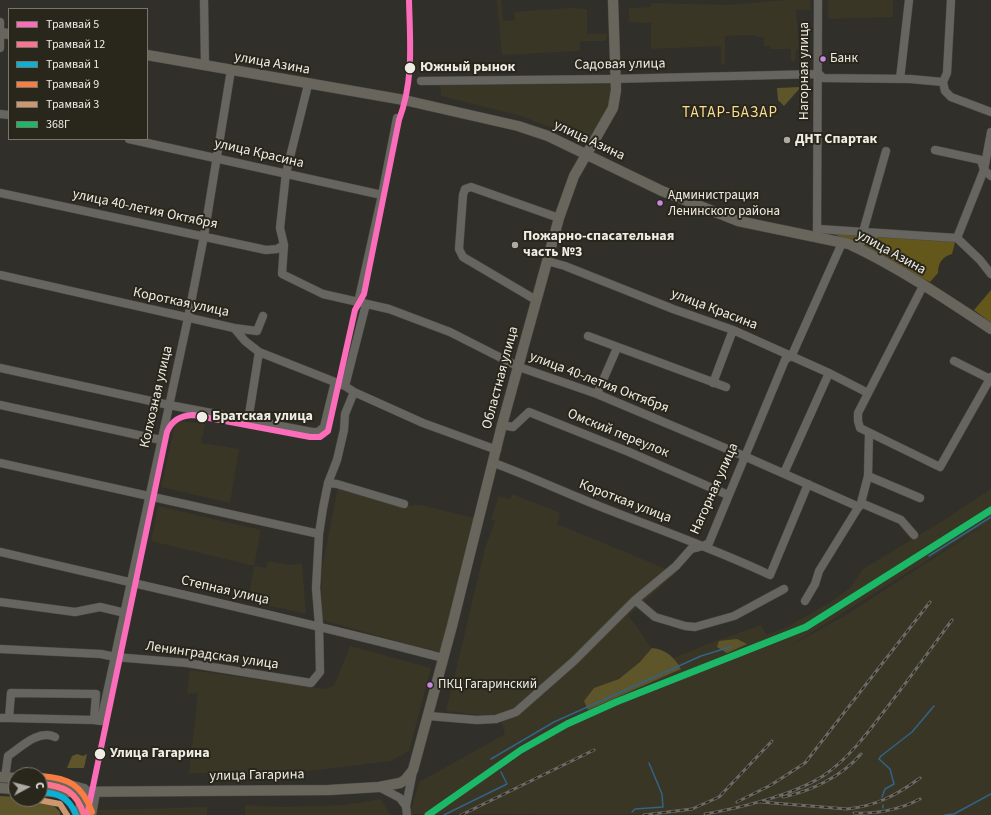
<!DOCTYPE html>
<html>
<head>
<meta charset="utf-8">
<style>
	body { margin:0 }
	#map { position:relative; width:991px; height:815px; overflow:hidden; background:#302f29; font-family:"Source Sans 3",sans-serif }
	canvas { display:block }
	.legend { position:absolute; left:8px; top:8px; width:140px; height:132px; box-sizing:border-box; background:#29271c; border:1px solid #78766c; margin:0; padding:5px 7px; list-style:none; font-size:12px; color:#eeece5 }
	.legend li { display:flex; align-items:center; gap:8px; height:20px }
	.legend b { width:20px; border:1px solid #78766c }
	.north { position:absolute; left:8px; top:767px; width:40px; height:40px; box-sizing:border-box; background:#29271c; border:1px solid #78766c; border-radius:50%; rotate:83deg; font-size:11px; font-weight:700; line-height:16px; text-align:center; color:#eeece5 }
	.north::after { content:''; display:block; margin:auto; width:14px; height:18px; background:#acaaa3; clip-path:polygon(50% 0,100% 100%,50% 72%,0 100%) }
</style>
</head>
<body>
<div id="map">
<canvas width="991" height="815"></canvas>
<ul class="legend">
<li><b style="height:5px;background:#fb6dba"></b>Трамвай 5</li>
<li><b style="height:5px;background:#fc738d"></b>Трамвай 12</li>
<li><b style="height:5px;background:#0dafd3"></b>Трамвай 1</li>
<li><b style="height:5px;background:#f77d43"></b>Трамвай 9</li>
<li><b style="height:5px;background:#cd976f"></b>Трамвай 3</li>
<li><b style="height:5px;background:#1ab867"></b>368Г</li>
</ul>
<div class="north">С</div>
</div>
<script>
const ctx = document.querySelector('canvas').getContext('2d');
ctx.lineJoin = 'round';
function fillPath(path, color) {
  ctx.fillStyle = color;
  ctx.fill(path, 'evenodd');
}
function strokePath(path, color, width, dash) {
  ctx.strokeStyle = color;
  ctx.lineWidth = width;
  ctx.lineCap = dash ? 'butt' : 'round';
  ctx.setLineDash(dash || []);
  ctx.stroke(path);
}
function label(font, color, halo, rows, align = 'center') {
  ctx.font = font + ' "Source Sans 3",sans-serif';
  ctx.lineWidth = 4;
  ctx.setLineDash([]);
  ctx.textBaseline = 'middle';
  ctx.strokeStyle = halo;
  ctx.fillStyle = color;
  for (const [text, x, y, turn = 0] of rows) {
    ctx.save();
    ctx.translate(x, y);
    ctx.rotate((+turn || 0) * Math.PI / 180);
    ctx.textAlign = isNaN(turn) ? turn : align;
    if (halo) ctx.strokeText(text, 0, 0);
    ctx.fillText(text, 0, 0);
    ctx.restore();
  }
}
fillPath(new Path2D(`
	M497,0h4l2,21 12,-1 -1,-8 56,-4 17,1v25h20l-1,7h-26v10l-78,4z
	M786,0h24l1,10h-15l3,39h-3l-1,12h-4v-12h-21v-3h-6v-9h-8v-2l-31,1v28h-4v-18l-70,3v-26l-22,-1v-14l21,-1 1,-4 78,2z
	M828,0h65v17l-65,2z
	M612,84l-2,19 -22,39 -67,-26 -80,-20 -1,-11z
	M181,421l24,3 -4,19 38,6 -9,54 -69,-16 14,-62z
	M338,487l62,19 20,-1 55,13 -33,136 -120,-34 -1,-47z
	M991,489v326l-581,-1 9,-32 86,-48 -6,-20 -14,2 -39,-5 39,-163 10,-27 -4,-2 8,-23 11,3 2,-5 48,19 -3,11 119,49 -48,43 10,12 23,35 55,-22 45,-16 5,10 23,-9 40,-23 21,-15 13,-19 83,-50zM982,527l-138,89 -56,31 193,-120z
	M158,506l103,24 -7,36 12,2 2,-7 23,4 11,-2 4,51 -58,-13 6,-35 -103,-25z
	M350,646l81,22 -22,83 -18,10 -114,14 -88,-2 9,-79 -11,-1 3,-23 136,19 8,-3z
	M381,799l9,16h-145v-10l34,2 64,-2z
	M207,807v8h-110v-5z`), '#3a3626');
fillPath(new Path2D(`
	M801,87l-17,19 -6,-6 -1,-12z
	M737,639l10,5 -20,9 -10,-6 2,-6z
	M652,648c14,1 23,10 29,21l-93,41 -4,-9 10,-13 25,-9 21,-17z
	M77,754l6,2 4,-2 -3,14h-17l5,-12z
	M0,796l16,1v2l30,-1 14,14v3h-60z`), '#5f552a');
fillPath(new Path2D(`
	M828,231l128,8 -4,15c-10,3 -14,9 -14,19l-8,9z
	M991,290v33l-17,-13z`), '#63571c');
strokePath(new Path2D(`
	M929,556l62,-39
	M491,759l63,-37 147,-66 29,-9
	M882,797l3,-8 9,-5 -4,-15 -11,-10 2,-3 31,-24 22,-26
	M883,805v3
	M632,812l3,-3 28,-2 -1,-13 -13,-31
	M444,815l63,-31 -6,-12
	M945,815l9,-1 37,-20`), '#316487', 1.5);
const minor = new Path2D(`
	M204,0l1,66
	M0,22v26
	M819,74l4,4 87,1 33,3 2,9 6,6 40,15
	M900,79l9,-79
	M421,81l190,-2 208,-5
	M943,82l4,-9 4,-73
	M308,85l-22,88 -6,55 4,17 -2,29 41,20 66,15 61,23 69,35 78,27 147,62 115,51
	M0,114l9,1
	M129,139l253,56
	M935,150l46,10 3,10 7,6
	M0,193l266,57 11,-1 7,-4
	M818,229l139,9 23,22 11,14
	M863,232l23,-81
	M817,237l1,-237
	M957,238l27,-68 7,-38
	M853,247l24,-14
	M547,261l18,5 108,43 60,21 96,43 39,20
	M0,275l234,53 11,13 14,11 86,34 9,6 69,31 74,27
	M923,286l-65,127v8l2,7 80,39 51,-90
	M536,300l-73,-43 -4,-8 4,-54 2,-6 6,-2 88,31
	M358,303l24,-108 15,-77
	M234,328l23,3 6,-15
	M588,336l138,51
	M954,361l36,18
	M0,368l169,37 143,27h6l6,-5 11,-45
	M713,383l20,-53
	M345,386l21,-82
	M597,394l20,-46
	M0,405l161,35
	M248,421l11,-69
	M502,425l11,2 16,-15 100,40 99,43
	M0,463l319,71
	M494,463c38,14 76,32 115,47 54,21 108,40 161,65l38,-91
	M784,473l45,-100
	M868,476l52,22
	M328,483l9,1 67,20
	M861,503l40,17 13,15
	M0,552c148,35 296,67 443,106
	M635,600l20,17 30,9 10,1 39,-11 50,-27
	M805,601l10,-17 4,-13 42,-68 7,-27 1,-43
	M0,602l75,10 25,-5 25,6
	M0,649l101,5 14,3 72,6 124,20 9,-11 -1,-47 -3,-37 3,-54 4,-26 5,-25 9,-23 7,-30 1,-16 9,-22
	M428,716l49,4 19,-1 20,-7 58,-51 61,-61 41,-34 15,-17 12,-3 6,-3 76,-183 7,-5 50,-112
	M0,718h9l85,2 2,-26 -85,-1 -2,25
	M94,720l7,1 87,-403 16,-82 27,-166
	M5,778l3,-22c13,-9 31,-27 47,-19
	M379,787l21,11 6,8
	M407,815l-1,-9 7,-35`);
const major = new Path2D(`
	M0,33l9,1
	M147,55l257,45 114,26 30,10 114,55 76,30 111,23c49,23 97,55 142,85
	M0,777l16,1
	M40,780l18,2 26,7
	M0,788l16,1
	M40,791l17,1 272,-2 50,-3 21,-4 5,-3 8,-10 39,-144 50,-201 57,-207 15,-42 39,-68 3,-18 -3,-90
	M79,815l5,-26
	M91,815l4,-23`);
strokePath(minor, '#4b4a45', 9);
strokePath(major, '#4b4a45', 11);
strokePath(minor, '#666560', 8);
strokePath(major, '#68655d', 10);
const rail = new Path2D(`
	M783,797c29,-6 59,-21 78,-43
	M737,802l34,-17 34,-22 125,-161
	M761,802l86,7c29,-3 50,-14 73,-31
	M854,813c24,1 45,-3 66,-14
	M705,814c35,-6 88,-19 118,-38 25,-17 44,-42 62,-66 23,-29 45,-60 67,-90
	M461,815l133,-65
	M644,815l48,-6 27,-12 53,-56`);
strokePath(rail, '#6b6a64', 3);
strokePath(rail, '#29271c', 1.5, [4.5]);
strokePath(new Path2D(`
	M428,815l93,-65 46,-26 49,-22 190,-75 185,-117`), '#1ab867', 7);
strokePath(new Path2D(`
	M87,815l80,-383c5,-12 13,-16 26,-17l117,22h10l8,-6 27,-121 9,-16 35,-174c15,-40 11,-78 10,-120`), '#fb6dba', 6);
strokePath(new Path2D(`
	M40,784c25,2 36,7 44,31`), '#fc738d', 6);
strokePath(new Path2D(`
	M40,792c18,1 29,5 36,23`), '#0dafd3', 6);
strokePath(new Path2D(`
	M41,776c28,2 41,9 51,36`), '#f77d43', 6);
strokePath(new Path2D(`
	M39,800l21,4 7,11`), '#cd976f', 6);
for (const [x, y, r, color] of [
	[823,59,3.5,"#c787e3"],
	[410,68,6,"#eeece5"],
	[787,140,4,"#acaaa3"],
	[660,203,3.5,"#c787e3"],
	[515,245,4,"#acaaa3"],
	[202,417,6,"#eeece5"],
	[430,685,3.5,"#c787e3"],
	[100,754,6,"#eeece5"]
]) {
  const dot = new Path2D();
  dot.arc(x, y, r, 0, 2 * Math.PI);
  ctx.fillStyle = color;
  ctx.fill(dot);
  strokePath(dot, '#29271c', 1.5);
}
label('13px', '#eeece5', '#29271c', [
	["Банк",830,59],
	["Администрация",668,196],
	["Ленинского района",668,212],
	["ПКЦ Гагаринский",438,685]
], 'left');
label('14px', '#eeece5', '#29271c', [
	["улица Азина",272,64,10],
	["Садовая улица",620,65,-1],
	["Нагорная улица",805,71,-90],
	["улица Азина",589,141,25],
	["улица Красина",259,154,13],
	["улица 40-летия Октября",145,210,12],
	["улица Азина",891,253,29],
	["Короткая улица",181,303,12],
	["улица Красина",714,310,21],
	["Областная улица",501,378,-75],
	["улица 40-летия Октября",599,383,21],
	["Колхозная улица",157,397,-77],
	["Омский переулок",618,434,22],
	["Нагорная улица",715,489,-66],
	["Короткая улица",625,502,21],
	["Степная улица",225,591,13],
	["Ленинградская улица",212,656,8],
	["улица Гагарина",257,776,-1]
]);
label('bold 14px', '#eeece5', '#29271c', [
	["Южный рынок",420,68],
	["Братская улица",212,417],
	["Улица Гагарина",110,754]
], 'left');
label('bold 14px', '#eeece5', '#29271c', [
	["ДНТ Спартак",795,140],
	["Пожарно-спасательная",523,237],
	["часть №3",523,253]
], 'left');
ctx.letterSpacing = '1px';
label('15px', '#fbdc91', '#29271c', [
	["ТАТАР-БАЗАР",730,114]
]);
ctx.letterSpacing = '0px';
</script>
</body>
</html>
